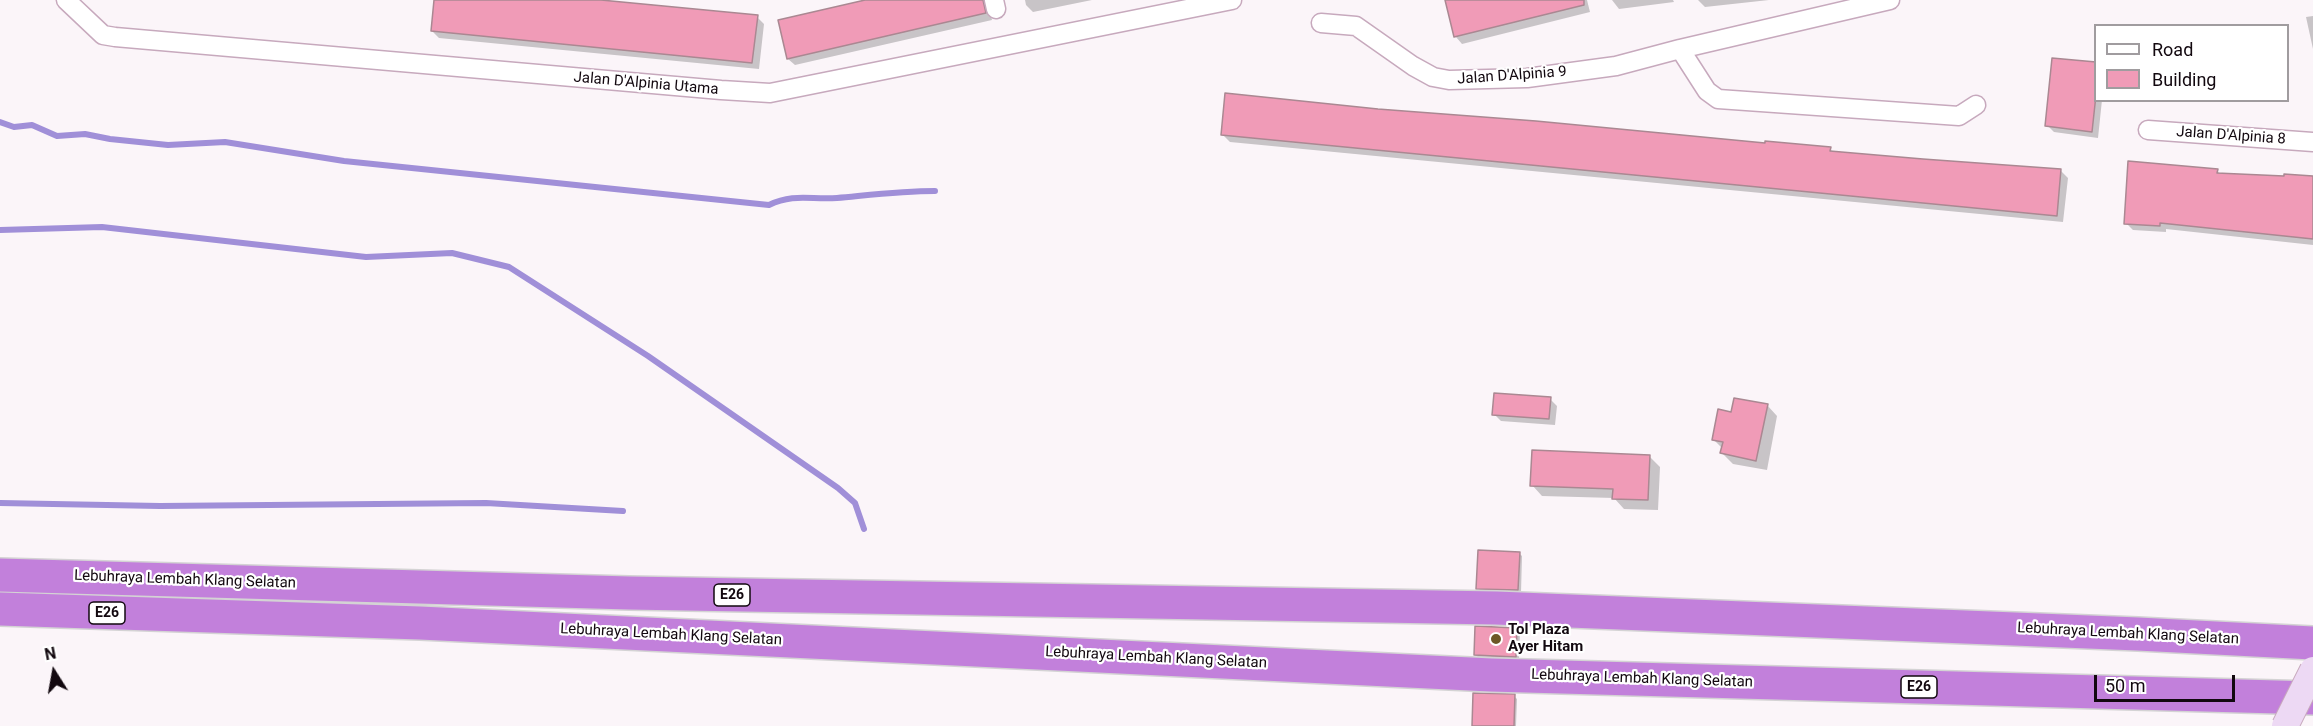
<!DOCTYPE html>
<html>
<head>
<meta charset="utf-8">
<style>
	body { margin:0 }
	#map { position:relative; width:2313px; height:726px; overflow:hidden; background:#fbf5f9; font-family:Roboto,sans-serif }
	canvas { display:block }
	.legend { position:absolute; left:2094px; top:24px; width:195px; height:78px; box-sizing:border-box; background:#fff; border:2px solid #a09c9f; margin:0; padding:8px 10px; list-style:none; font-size:18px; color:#12080f }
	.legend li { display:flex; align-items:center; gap:12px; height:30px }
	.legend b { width:30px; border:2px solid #a09c9f }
	.north { position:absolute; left:24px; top:642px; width:60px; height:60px; -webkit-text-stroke:4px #fff; paint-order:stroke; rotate:349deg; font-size:16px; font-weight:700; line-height:24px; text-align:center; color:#12080f }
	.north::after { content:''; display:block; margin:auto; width:21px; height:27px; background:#12080f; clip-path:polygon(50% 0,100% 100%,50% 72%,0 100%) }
	.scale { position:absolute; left:2094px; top:675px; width:141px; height:27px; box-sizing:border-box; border:3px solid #12080f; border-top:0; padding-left:8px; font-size:18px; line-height:21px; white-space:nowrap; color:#12080f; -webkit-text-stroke:4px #fff; paint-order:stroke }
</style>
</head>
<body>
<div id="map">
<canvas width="2313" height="726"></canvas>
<ul class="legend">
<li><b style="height:8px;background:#fff"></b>Road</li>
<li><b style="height:16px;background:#f09bb7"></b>Building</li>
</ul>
<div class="north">N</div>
<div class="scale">50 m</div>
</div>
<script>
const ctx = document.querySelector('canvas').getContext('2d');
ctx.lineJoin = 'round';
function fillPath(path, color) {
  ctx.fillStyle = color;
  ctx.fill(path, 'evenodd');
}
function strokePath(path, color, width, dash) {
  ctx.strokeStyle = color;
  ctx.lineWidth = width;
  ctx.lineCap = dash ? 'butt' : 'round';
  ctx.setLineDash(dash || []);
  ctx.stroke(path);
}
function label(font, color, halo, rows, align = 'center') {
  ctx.font = font + ' Roboto,sans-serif';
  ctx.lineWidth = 4.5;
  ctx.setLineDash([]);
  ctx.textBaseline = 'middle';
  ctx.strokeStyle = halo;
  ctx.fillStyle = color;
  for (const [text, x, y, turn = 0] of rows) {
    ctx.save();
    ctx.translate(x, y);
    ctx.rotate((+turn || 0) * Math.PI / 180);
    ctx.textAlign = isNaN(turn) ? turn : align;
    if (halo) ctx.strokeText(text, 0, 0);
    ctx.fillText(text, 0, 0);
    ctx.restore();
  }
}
fillPath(new Path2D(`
	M435,0h154l168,17 7,7 -5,45 -320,-31 -7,-7z
	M871,0h116l5,20 -197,45 -7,-6z
	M1025,0h67l-59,12 -7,-7z
	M1447,0h140l3,12 -128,32 -6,-7z
	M1612,0h61l1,2 -55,7z
	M1698,0h71l-64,7z
	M2313,16v33l-7,-32z
	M2096,63v37h6l-4,38 -44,-6 -7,-7z
	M1378,111l452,38 4,3 227,19 7,7 -5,44 -833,-80 -7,-7z
	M2217,171l4,3 92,4v67l-147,-16v3l-33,-2 -7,-7z
	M1550,399l7,7 -2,19 -54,-4 -7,-7z
	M1767,405l10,11 -10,54 -34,-6 -11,-11 1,-4 -9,-9 18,-27z
	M1649,456l11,11 -2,43 -34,-1 -10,-11 -72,-2 -10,-11z
	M1519,553l3,3 -1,37 -40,-2 -3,-3z
	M1517,629l3,3 -1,27 -40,-1 -4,-3z
	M1514,696l3,3 -1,27h-43z`), '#0003');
strokePath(new Path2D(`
	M0,122l14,5 18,-2 25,11 28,-2 25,5 58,6 57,-3 119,19 425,44c25,-12 42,-5 68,-7 33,-3 65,-7 98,-7
	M0,230l102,-3 264,30 86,-4 57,14 139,89 190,132 17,15 9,26
	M0,503l160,3 326,-3 137,8`), '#a08fd8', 6);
const building = new Path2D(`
	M434,0h167l157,15 -6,48 -321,-32z
	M865,0h118l3,13 -199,46 -9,-39z
	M1445,0h139v5l-130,32z
	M2052,58l44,4v33l-4,37 -47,-6z
	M1225,93l153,16 158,12 229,22v-2l66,6 -1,4 93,8 138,10 -4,47 -836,-81z
	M2128,161l90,8 -1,4 67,3v-2l29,2v63l-153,-16v3l-36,-2z
	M1494,393l57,4 -2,22 -57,-4z
	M1734,398l34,6 -12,57 -36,-8 3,-11 -11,-2 6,-31 13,3z
	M1532,450l118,5 -2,45 -36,-1 1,-10 -83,-3z
	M1478,550l42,2 -2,38 -42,-1z
	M1475,626l42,2 -1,29 -42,-2z
	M1473,693l42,1 -1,32h-42z`);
fillPath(building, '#f09bb7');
strokePath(building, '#aa8892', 1.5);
const street = new Path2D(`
	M66,0l37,35 12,2 606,53 49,3 462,-93
	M994,0l2,9
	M1890,0l-210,49 27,42 11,8 241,17 17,-11
	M1321,23l35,3 57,40 20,11 16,3 78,-2 89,-12 64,-17
	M2148,130l165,12`);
const highway = new Path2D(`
	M0,575l629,18 867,15 642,26 175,9
	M0,609l420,14 1071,52 822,23`);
strokePath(street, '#c7a9bd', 21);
strokePath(highway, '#d4d3d4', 36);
strokePath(street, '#fff', 18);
strokePath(highway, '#c280db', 33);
const secondaryBridge = new Path2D(`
	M2285,726l28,-56`);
strokePath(secondaryBridge, '#c7a9bd', 28, []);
strokePath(secondaryBridge, '#edd9f4', 26);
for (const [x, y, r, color] of [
	[1496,639,6,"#6c5726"]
]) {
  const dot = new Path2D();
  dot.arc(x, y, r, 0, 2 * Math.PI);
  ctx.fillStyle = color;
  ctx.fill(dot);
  strokePath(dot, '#fff', 2);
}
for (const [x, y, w] of [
	[732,595,36],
	[107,613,36],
	[1919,687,36]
]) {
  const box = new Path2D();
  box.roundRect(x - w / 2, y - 11, w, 22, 4.5);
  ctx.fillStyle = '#fff';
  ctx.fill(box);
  strokePath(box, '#12080f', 1.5);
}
label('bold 14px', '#12080f', null, [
	["E26",732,595],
	["E26",107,613],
	["E26",1919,687]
]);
label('15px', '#12080f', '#fff', [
	["Jalan D'Alpinia 9",1512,76,-4],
	["Jalan D'Alpinia Utama",646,84,5],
	["Jalan D'Alpinia 8",2231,136,4],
	["Lebuhraya Lembah Klang Selatan",185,580,2],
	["Lebuhraya Lembah Klang Selatan",2128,634,3],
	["Lebuhraya Lembah Klang Selatan",671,635,3],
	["Lebuhraya Lembah Klang Selatan",1156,658,3],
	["Lebuhraya Lembah Klang Selatan",1642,679,2]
]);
label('bold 15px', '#12080f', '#fff', [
	["Tol Plaza",1508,630],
	["Ayer Hitam",1508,647]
], 'left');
</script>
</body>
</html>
